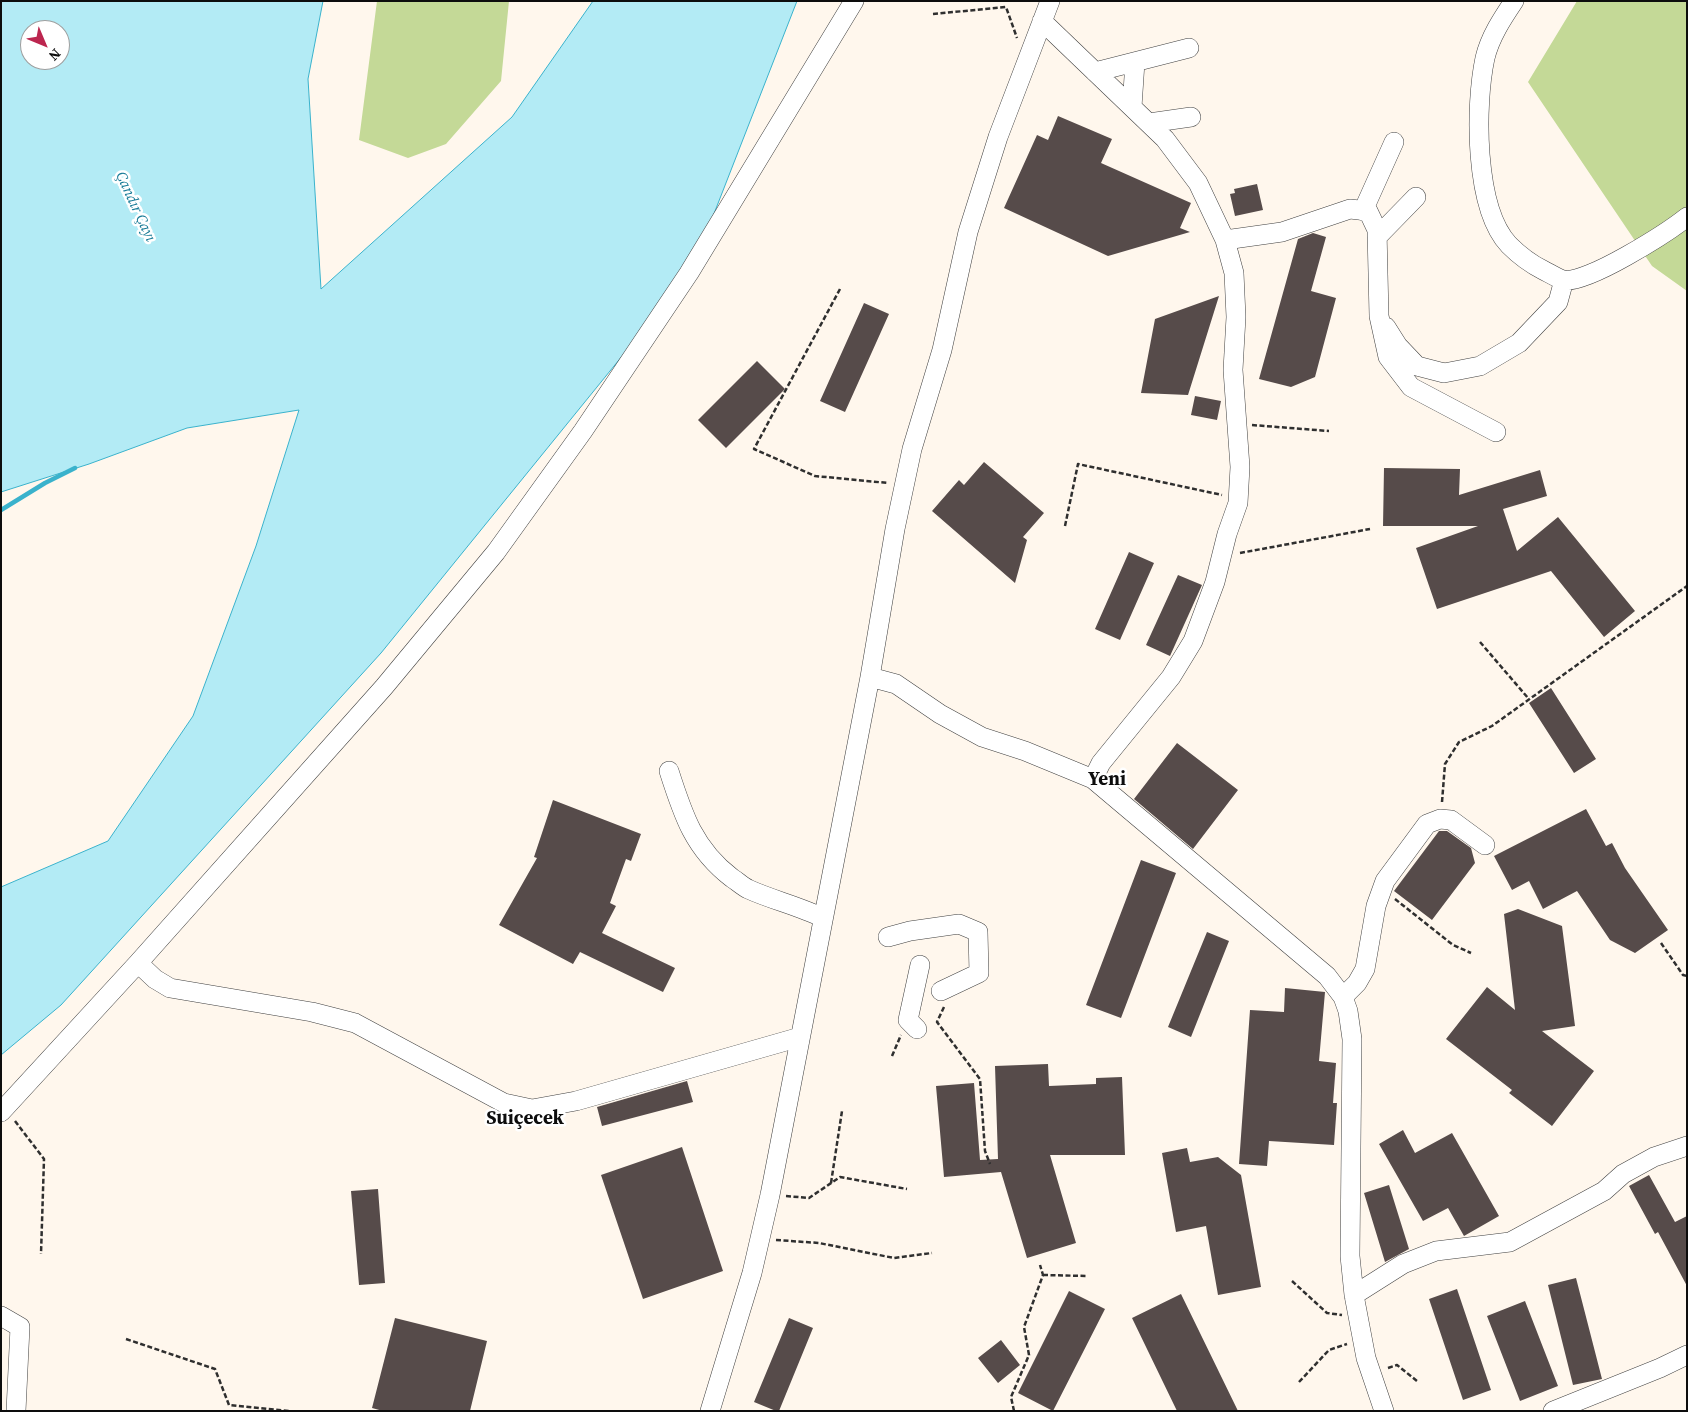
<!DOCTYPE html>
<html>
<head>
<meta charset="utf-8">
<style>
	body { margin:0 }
	#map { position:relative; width:1688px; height:1412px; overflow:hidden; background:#fff7ed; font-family:"Source Serif 4",serif }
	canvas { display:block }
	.frame { position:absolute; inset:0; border:2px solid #0d0d0d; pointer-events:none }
	.north { position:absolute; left:20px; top:20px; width:50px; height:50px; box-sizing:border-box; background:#fff; border:1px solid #9e9e9e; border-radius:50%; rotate:135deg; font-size:14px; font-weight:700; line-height:20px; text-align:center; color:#0d0d0d }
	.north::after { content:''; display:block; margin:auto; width:18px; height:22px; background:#bc264f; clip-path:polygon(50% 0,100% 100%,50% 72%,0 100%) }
</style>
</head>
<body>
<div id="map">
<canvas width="1688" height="1412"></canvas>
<div class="frame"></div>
<div class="north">N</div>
</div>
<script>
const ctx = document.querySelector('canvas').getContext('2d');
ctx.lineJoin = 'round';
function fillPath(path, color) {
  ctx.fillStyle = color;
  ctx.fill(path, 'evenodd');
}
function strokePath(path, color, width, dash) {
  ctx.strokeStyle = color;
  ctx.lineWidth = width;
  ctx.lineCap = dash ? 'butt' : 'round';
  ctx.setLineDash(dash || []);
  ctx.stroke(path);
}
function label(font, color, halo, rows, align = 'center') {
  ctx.font = font + ' "Source Serif 4",serif';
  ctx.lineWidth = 5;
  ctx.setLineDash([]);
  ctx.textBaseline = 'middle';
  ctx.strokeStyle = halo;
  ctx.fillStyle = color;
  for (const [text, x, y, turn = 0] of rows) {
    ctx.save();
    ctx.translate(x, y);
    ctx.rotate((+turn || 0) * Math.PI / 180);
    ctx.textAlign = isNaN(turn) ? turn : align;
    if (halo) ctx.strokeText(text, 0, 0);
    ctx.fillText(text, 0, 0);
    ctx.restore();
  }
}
fillPath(new Path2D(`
	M377,1h132l-8,80 -55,63 -38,14 -49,-18z
	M1577,1h110v290l-35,-25 -124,-184z`), '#c4d997');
const water = new Path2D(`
	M1,1h322l-15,78 13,210 191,-172 81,-116h204l-105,269 -311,383 -320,352 -60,50v-168l107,-46 85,-125 63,-170 43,-136 -112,18 -98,36 -88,28zM30,30h30v30h-30z`);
fillPath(water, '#b3ebf5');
strokePath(water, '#3ab2cc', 1);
strokePath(new Path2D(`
	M1,510l44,-27 30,-15`), '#3ab2cc', 4.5);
fillPath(new Path2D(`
	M1058,116l54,23 -11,24 90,40 -11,25 10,4 -82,24 -104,-48 33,-73 11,5z
	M1257,184l6,26 -28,6 -5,-22 5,-1 -1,-4z
	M1313,233l13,4 -15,54 25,7 -21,79 -24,10 -32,-8 39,-140z
	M1219,296l-31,99 -47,-2 14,-74z
	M864,303l25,11 -44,98 -25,-11z
	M757,361l28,28 -59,59 -28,-28z
	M1195,396l26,5 -4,19 -26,-5z
	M984,462l60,51 -21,24 4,3 -12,43 -83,-72 27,-31 5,5z
	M1384,468l76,1 -1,26 81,-25 7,26 -44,13 14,42 41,-34 77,94 -31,26 -53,-66 -114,38 -21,-61 62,-22h-95z
	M1129,552l25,11 -34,77 -25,-11z
	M1178,575l24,10 -32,71 -24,-11z
	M1551,688l45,71 -22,14 -45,-70z
	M1177,743l61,47 -45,59 -59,-50z
	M553,800l88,34 -10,27 -5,-2 -16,44 6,3 -14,27 73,35 -12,24 -83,-40 -7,12 -74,-39 38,-67 -3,-1z
	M1586,809l20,37 6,-3 13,25 43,62 -33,23 -25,-13 -33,-49 -34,18 -14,-28 -17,9 -18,-34z
	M1439,831h8l24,17 4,15 -43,57 -38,-29z
	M1141,860l35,13 -55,145 -35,-13z
	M1518,909l44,17 13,100 -33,5 52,40 -42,55 -43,-33 3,-3 -66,-51 41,-52 28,23 -11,-96z
	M1207,932l22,9 -38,96 -23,-10z
	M1285,988l40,4 -6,69 17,2 -3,40h4l-3,42 -65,-4 -2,25 -28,-2 11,-154 34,2z
	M1048,1064l1,22 47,-2v-6l26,-1 3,78h-75l26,88 -49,15 -26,-86 -57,5 -8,-91 38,-3 6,77 18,-1 -3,-93z
	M687,1081l6,21 -91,24 -5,-19z
	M1403,1130l12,23 37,-20 47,83 -35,20 -16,-28 -25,13 -44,-77z
	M682,1147l41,124 -80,28 -42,-124z
	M1187,1148l3,14 28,-5 23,18 20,112 -43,8 -12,-69 -30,6 -14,-79z
	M1649,1175l26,47 12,-6v70l-29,-54 -3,2 -26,-48z
	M1389,1185l20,64 -24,13 -21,-69z
	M378,1189l7,94 -26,2 -8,-94z
	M1576,1278l26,101 -29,6 -25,-100z
	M1457,1289l34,101 -28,10 -34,-101z
	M1069,1291l36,18 -52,102 -35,-18z
	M1181,1294l57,117h-61l-45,-93z
	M1525,1301l33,85 -38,15 -33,-85z
	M395,1318l92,23 -17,70h-87l-11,-3z
	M789,1318l24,10 -34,83h-3l-22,-9z
	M1001,1340l19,25 -22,18 -20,-25z`), '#564b4a');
const minor = new Path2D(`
	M1514,1c-12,18 -24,36 -29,57 -10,47 -11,150 24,187 10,10 22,19 34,25 6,3 14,8 20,10 23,5 105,-48 124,-63
	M1042,21l123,118 33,44 27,57 9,33 2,44 -3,53 7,97 -2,36 -11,31 -12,48 -22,59 -22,36 -70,86 -8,16
	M1095,72l94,-24
	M1132,107l3,-45
	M1149,123l42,-6
	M1363,211l31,-69
	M1377,237l39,-40
	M1225,240l57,-8 68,-23 18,2 9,19 2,86 9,41 23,30 85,45
	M1386,327l12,19 19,20 27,7 36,-7 39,-23 39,-41 6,-22
	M870,677l26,7 44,30 42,23 43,14 68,28 234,197 16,21 5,14 4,28 -2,217 4,39 12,63 18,53
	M669,771c14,44 25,78 63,107 5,3 10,8 16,11 24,11 51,17 75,29
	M888,937l22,-6 49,-7 19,8 1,41 -38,18
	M138,963l17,16 15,9 142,24 43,11 149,80 28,6 44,-8 224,-64
	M1343,997l14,-14 8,-14 11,-63 9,-25 42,-57 13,-5 11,1 34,25
	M917,1029l-9,-9 12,-55
	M1,1112l137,-149 246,-276 112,-135 87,-121 106,-158 165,-272
	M1354,1295l49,-31 33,-13 74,-9 94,-51 19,-17 31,-17 33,-11
	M1,1316l19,11 -4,84
	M710,1411l42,-138 18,-78 100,-518 25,-148 17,-80 30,-99 26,-118 30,-95 52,-136
	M1553,1411l107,-43 27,-13`);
strokePath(minor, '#404040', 20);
strokePath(new Path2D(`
	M933,14l73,-7 11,31
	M840,289l-86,160 61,27 73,7
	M1252,425l77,6
	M1065,526l13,-62 144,31
	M1240,553l130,-24
	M1480,642l48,56
	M1442,802l3,-38 14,-22 33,-16 195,-140
	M1395,899l58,46 18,8
	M1661,943l22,32 4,1
	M944,1007l-7,15 43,57 5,72 5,13
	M892,1056l9,-21
	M15,1121l29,38 -3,95
	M831,1183l11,-72
	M786,1196l23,2 31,-21 67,12
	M776,1240l43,3 75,15 38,-5
	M1043,1275l44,1
	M1292,1281l35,32 15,2
	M126,1339l89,30 14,36 60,6
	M1388,1368l9,-3 20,16
	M1299,1382l30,-32 18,-6
	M1014,1411l-3,-14 18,-42 -5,-28 19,-52 -3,-10`), '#2f2f2f', 2.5, [5, 2.5]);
strokePath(minor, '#fff', 19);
label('italic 15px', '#187b97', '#fff', [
	["Çandır Çayı",135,207,65]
]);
label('bold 19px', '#0d0d0d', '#fff', [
	["Yeni",1107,780],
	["Suiçecek",525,1119]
]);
</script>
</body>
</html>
